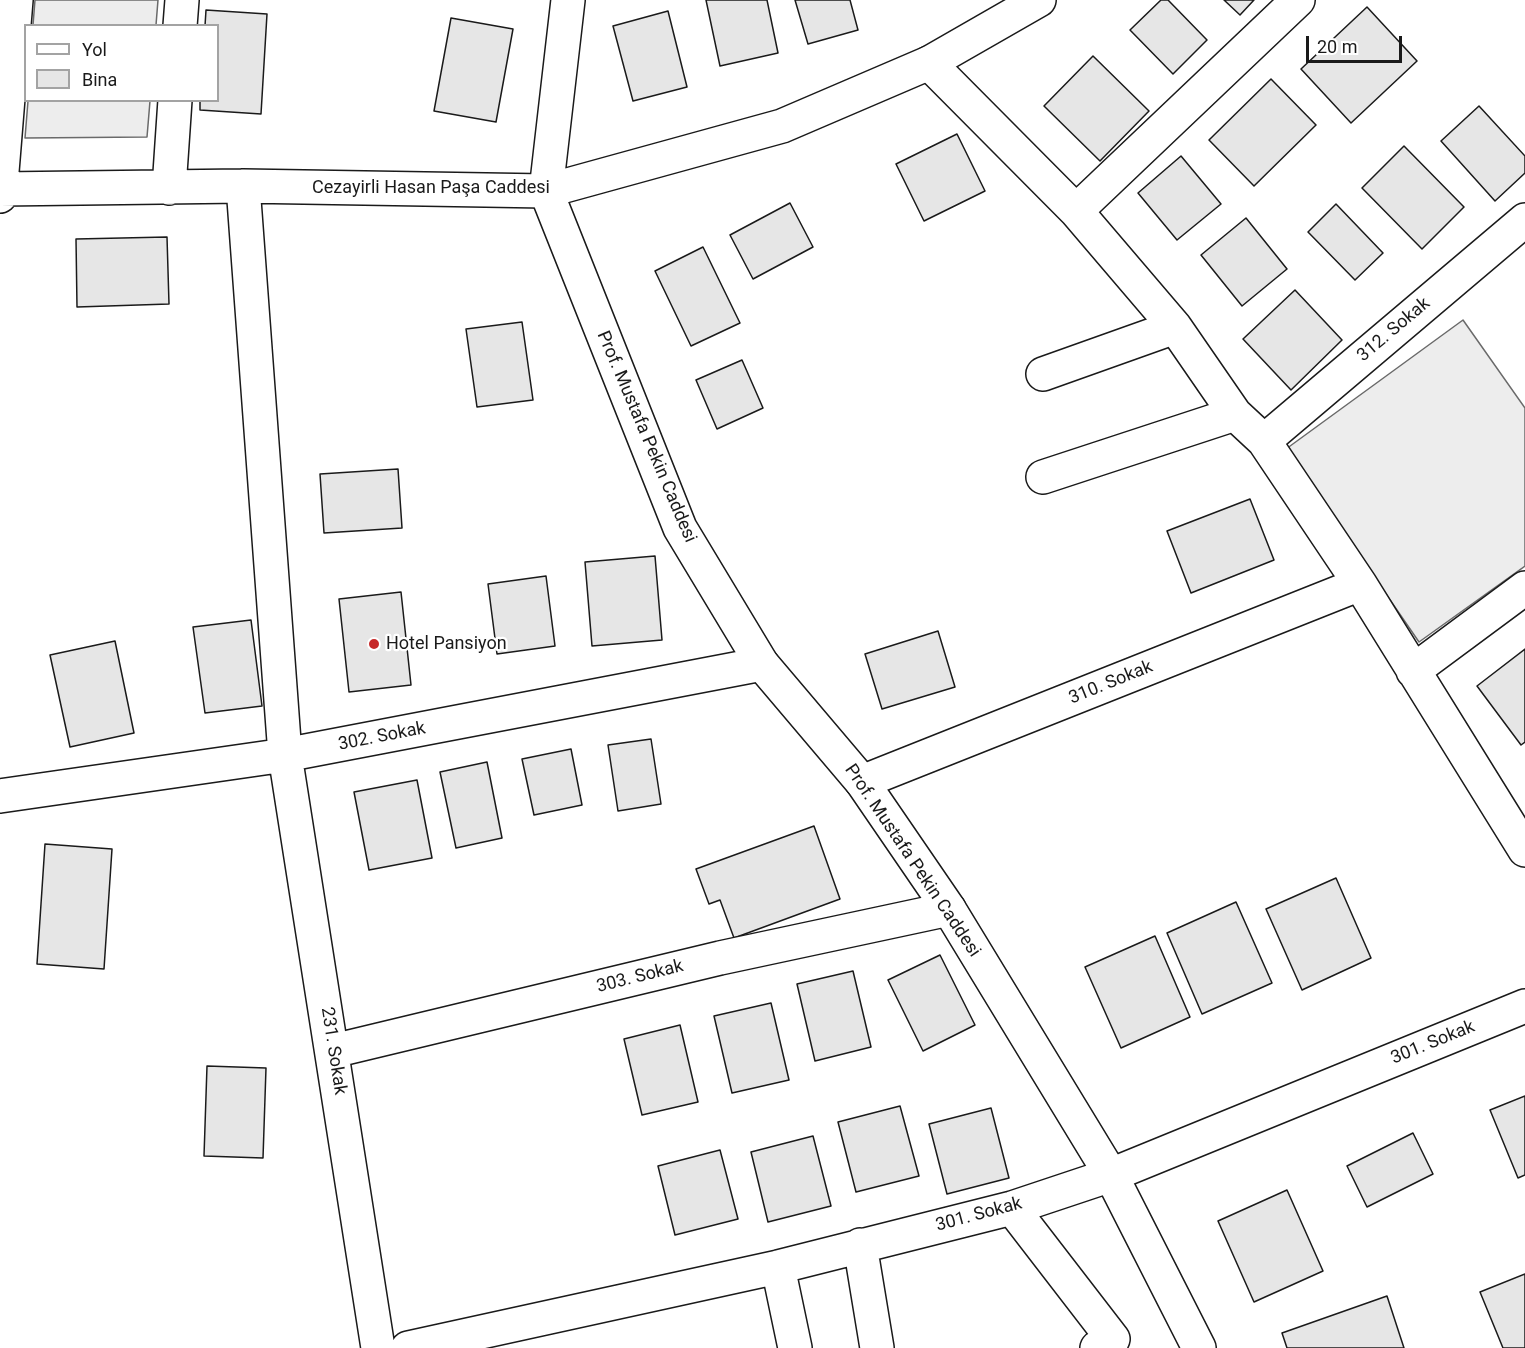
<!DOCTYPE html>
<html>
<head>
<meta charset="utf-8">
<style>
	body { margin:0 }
	#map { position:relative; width:1525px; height:1348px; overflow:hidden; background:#fff; font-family:Roboto,sans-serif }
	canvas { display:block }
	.legend { position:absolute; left:24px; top:24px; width:195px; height:78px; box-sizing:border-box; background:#fff; border:2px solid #a3a3a3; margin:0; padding:8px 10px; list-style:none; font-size:18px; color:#1a1a1a }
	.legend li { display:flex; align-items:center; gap:12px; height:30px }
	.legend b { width:30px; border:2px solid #a3a3a3 }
	.scale { position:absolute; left:1306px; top:36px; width:96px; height:27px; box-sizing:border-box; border:3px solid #1a1a1a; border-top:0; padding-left:8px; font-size:18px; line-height:21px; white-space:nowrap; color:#1a1a1a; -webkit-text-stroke:4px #fff; paint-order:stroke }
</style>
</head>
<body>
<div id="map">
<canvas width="1525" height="1348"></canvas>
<ul class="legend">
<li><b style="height:8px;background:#fff"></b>Yol</li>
<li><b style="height:16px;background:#e6e6e6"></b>Bina</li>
</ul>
<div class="scale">20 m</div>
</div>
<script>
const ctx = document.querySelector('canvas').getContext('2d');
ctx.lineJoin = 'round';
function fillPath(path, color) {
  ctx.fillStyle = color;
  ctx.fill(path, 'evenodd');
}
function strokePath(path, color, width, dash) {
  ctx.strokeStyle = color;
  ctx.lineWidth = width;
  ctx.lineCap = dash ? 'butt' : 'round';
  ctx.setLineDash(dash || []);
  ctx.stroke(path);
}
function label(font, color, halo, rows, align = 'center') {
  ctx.font = font + ' Roboto,sans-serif';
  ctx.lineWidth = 4.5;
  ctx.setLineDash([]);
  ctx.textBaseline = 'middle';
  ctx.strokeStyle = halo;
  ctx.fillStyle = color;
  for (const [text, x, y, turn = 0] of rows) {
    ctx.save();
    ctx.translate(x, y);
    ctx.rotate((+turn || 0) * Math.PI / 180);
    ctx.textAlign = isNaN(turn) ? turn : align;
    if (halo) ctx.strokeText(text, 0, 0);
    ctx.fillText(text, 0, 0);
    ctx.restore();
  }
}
const built = new Path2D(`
	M35,0h123l-2,25h-123z
	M28,101h122l-3,36 -122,1z
	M1463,320l62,88v158l-106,76 -133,-193z`);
fillPath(built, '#ededed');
strokePath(built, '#6a6a6a', 1.5);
const building = new Path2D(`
	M706,0h61l11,53 -58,13z
	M795,0h55l8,30 -50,14z
	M1161,0h7l39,40 -34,34 -43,-44z
	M1224,0h30l-14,15z
	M1367,7l50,54 -66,62 -50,-54z
	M206,10l61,4 -6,100 -61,-4v-10h18v-74h-13z
	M668,11l19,76 -54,14 -20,-75z
	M451,18l62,11 -17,93 -62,-11z
	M1093,56l56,55 -49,50 -56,-55z
	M1271,79l45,46 -62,61 -45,-46z
	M1479,106l46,50v17l-30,28 -54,-60z
	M957,134l28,57 -61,30 -28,-57z
	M1404,146l60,61 -42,42 -60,-61z
	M1181,156l40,48 -44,36 -39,-47z
	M790,203l23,44 -60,32 -23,-44z
	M1336,204l47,49 -28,27 -47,-48z
	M1246,218l41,51 -45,37 -41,-51z
	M167,237l2,67 -92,3 -1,-68z
	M703,247l37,76 -49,23 -36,-75z
	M1295,290l47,50 -51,50 -48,-51z
	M522,322l11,78 -56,7 -11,-78z
	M742,360l21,48 -46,21 -21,-49z
	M398,469l4,59 -78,5 -4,-59z
	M1250,499l24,61 -83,33 -24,-62z
	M655,556l7,84 -70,6 -7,-84z
	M546,576l9,70 -58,8 -9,-70z
	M401,592l10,93 -62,7 -10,-93z
	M251,620l11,86 -57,7 -12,-86z
	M938,631l17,56 -73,22 -17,-55z
	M115,641l19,92 -64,14 -20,-92z
	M1525,649v93l-4,3 -44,-59z
	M651,739l10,65 -43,7 -10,-66z
	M571,749l11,56 -48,10 -12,-56z
	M487,762l15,76 -46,10 -16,-76z
	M417,780l15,78 -63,12 -15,-78z
	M814,826l26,73 -106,39 -14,-38 -11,4 -13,-35z
	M45,844l67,5 -8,120 -67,-5z
	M1336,878l35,80 -69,32 -36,-81z
	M1236,902l36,81 -70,31 -35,-81z
	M1155,936l35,81 -69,31 -36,-81z
	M940,955l35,70 -52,26 -35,-71z
	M853,971l18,76 -56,14 -18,-77z
	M771,1003l18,77 -57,13 -18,-77z
	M680,1025l18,77 -56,13 -18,-76z
	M207,1066l59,2 -3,90 -59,-2z
	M1525,1096v79l-7,3 -28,-68z
	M900,1106l19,70 -63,16 -18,-70z
	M991,1108l18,70 -62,16 -18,-70z
	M1413,1133l20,41 -66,33 -20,-41z
	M813,1136l18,70 -63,16 -17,-70z
	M720,1150l18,69 -63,16 -17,-69z
	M1287,1190l36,81 -69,31 -36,-81z
	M1525,1274v74h-22l-23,-56z
	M1387,1296l17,52h-117l-5,-15z`);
fillPath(building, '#e6e6e6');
strokePath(building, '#1a1a1a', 1.5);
const minor = new Path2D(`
	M180,26l2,-26
	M929,63l147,148 99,116 60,87 29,27 96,143 165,266
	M243,186l42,569 93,593
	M169,188l6,-88
	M0,189l243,-3 303,5
	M0,196l16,-196
	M1076,211l222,-211
	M1043,374l132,-47
	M1264,441l261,-221
	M1043,477l192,-63
	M1413,671l112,-83
	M862,782l498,-198
	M0,796l285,-41 477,-91
	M333,1051l387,-93 229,-49
	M1012,1208l101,131 -16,9
	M860,1245l17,103
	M778,1267l17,81
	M408,1348l370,-81 234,-59 99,-33 414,-169`);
const major = new Path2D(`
	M568,0l-22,191 134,337 82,136 100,118 87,127 162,266 88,173
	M546,191l236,-65 147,-63 110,-63`);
strokePath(minor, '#1a1a1a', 36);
strokePath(major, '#1a1a1a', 36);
strokePath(minor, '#fff', 33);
strokePath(major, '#fff', 33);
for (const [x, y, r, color] of [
	[374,644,6,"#c62828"]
]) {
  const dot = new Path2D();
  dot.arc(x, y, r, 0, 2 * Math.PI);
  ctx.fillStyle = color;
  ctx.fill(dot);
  strokePath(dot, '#fff', 2);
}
label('18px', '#1a1a1a', '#fff', [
	["Cezayirli Hasan Paşa Caddesi",431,188],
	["312. Sokak",1394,330,-40],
	["Prof. Mustafa Pekin Caddesi",646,437,67],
	["310. Sokak",1111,683,-22],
	["302. Sokak",382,737,-11],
	["Prof. Mustafa Pekin Caddesi",912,861,56],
	["303. Sokak",640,977,-14],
	["301. Sokak",1433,1043,-22],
	["231. Sokak",333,1051,81],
	["301. Sokak",979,1215,-15]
]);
label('18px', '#1a1a1a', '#fff', [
	["Hotel Pansiyon",386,644]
], 'left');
</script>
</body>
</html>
